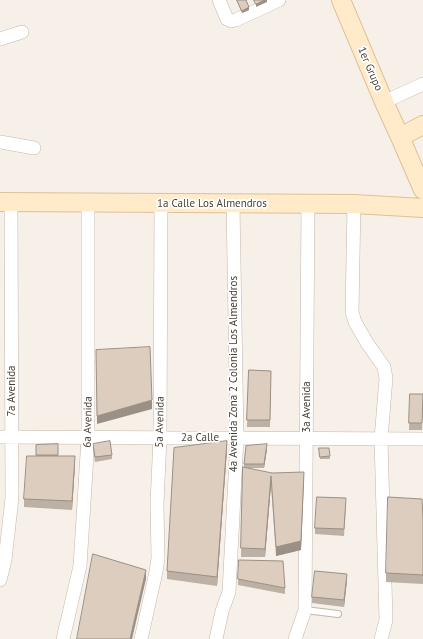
<!DOCTYPE html>
<html>
<head>
<meta charset="utf-8">
<style>
	body { margin:0 }
	canvas { display:block; background:#f6f0e8 }
</style>
</head>
<body>
<canvas width="423" height="639"></canvas>
<script>
const ctx = document.querySelector('canvas').getContext('2d');
ctx.lineJoin = 'round';
function strokePath(path, color, width, dash) {
  ctx.strokeStyle = color;
  ctx.lineWidth = width;
  ctx.lineCap = dash ? 'butt' : 'round';
  ctx.setLineDash(dash || []);
  ctx.stroke(path);
}
function fillPath(path, color) {
  ctx.fillStyle = color;
  ctx.fill(path, 'evenodd');
}
function label(font, color, halo, rows, align = 'center') {
  ctx.font = font + ' "PT Sans",sans-serif';
  ctx.lineWidth = 3.5;
  ctx.setLineDash([]);
  ctx.textBaseline = 'middle';
  ctx.strokeStyle = halo;
  ctx.fillStyle = color;
  for (const [text, x, y, turn = 0] of rows) {
    ctx.save();
    ctx.translate(x, y);
    ctx.rotate((+turn || 0) * Math.PI / 180);
    ctx.textAlign = isNaN(turn) ? turn : align;
    if (halo) ctx.strokeText(text, 0, 0);
    ctx.fillText(text, 0, 0);
    ctx.restore();
  }
}
const lane = new Path2D(`
	M305,610l33,4`);
const street = new Path2D(`
	M219,0l8,19 4,2 5,-1 43,-20
	M0,39l22,-7
	M384,102l39,-18
	M0,142l34,6
	M354,204l-2,108 3,10 12,21 17,24 2,11 -5,61 5,181 -5,19
	M0,437l423,2
	M0,580l5,-20 7,-62 -1,-296
	M63,639l17,-73 8,-128v-235
	M141,639l15,-67 2,-14 -1,-55 3,-65 1,-235
	M216,639l6,-28 7,-19 8,-154 -4,-234
	M295,639l10,-29 3,-406`);
const secondary = new Path2D(`
	M341,0l43,102 16,35 23,53
	M400,137l23,-12
	M0,202l354,2 69,4`);
strokePath(lane, '#c2b7aa', 8);
strokePath(street, '#c2b7aa', 14);
strokePath(secondary, '#dec196', 20);
strokePath(lane, '#fff', 6);
strokePath(street, '#fff', 13);
strokePath(secondary, '#ffebc9', 18);
fillPath(new Path2D(`
	M237,0h9l3,10 -7,3z
	M249,370l22,1 -1,56h-23z
	M410,394h13l-1,36h-13z
	M58,444v12l17,8 -3,46 -48,-3v-8l12,-43v-11z
	M93,444l19,11v4l-17,3 -2,-13z
	M319,448h10l1,11h-10z
	M227,449l-10,137 -50,-7v-8z
	M267,449l-3,19h-15l55,13 -3,69 -25,6 -5,-71 -6,72h-24l2,-90h1v-3z
	M346,505l-2,31 -29,-2v-6z
	M423,519v65l-37,-2v-9z
	M238,579l47,9v6l-47,-9z
	M347,580l-3,27 -32,-4v-6z`), '#bdb0a4');
fillPath(new Path2D(`
	M265,0h2v2l-11,5v-3z
	M249,7v3l-7,3v-2z
	M152,400v9l-55,15v-8z
	M227,441v8l-10,137v-9z
	M267,444v5l-3,19v-4z
	M75,456v8l-3,46v-9z
	M304,472l-3,78 -25,6v-9z
	M271,476v9l-6,72v-8z
	M146,570v9l-14,60h-2z
	M347,574v6l-3,27v-7z`), '#9a9086');
const building = new Path2D(`
	M237,0h9l3,7 -7,4z
	M254,0h11l-9,4z
	M150,347l2,53 -55,16 -1,-66z
	M249,370l22,1 -1,49h-23z
	M410,394h13l-1,29h-13z
	M110,441l2,14 -17,2 -2,-13z
	M227,441l-10,136 -50,-6 7,-123z
	M58,444v11h-22v-10z
	M267,444l-3,20h-20l2,-18z
	M319,448h10l1,8 -10,1z
	M27,456h48l-3,45 -48,-2z
	M243,467l29,6 32,-1 -3,69 -25,6 -5,-71 -6,73 -24,-1z
	M317,497l29,1 -2,31 -29,-1z
	M388,497l34,2 1,20v56l-37,-2z
	M93,554l53,16 -16,69h-53z
	M239,560l44,1 2,27 -47,-9z
	M315,571l32,3 -3,26 -32,-3z`);
fillPath(building, '#dccdbf');
strokePath(building, '#9a9086', 1);
label('11px', '#4a4036', '#fff', [
	["1er Grupo",370,69,67],
	["1a Calle Los Almendros",212,204],
	["4a Avenida Zona 2 Colonia Los Almendros",234,374,-90],
	["7a Avenida",12,391,-90],
	["3a Avenida",307,407,-90],
	["6a Avenida",88,422,-89],
	["5a Avenida",160,422,-89],
	["2a Calle",200,438]
]);
</script>
</body>
</html>
